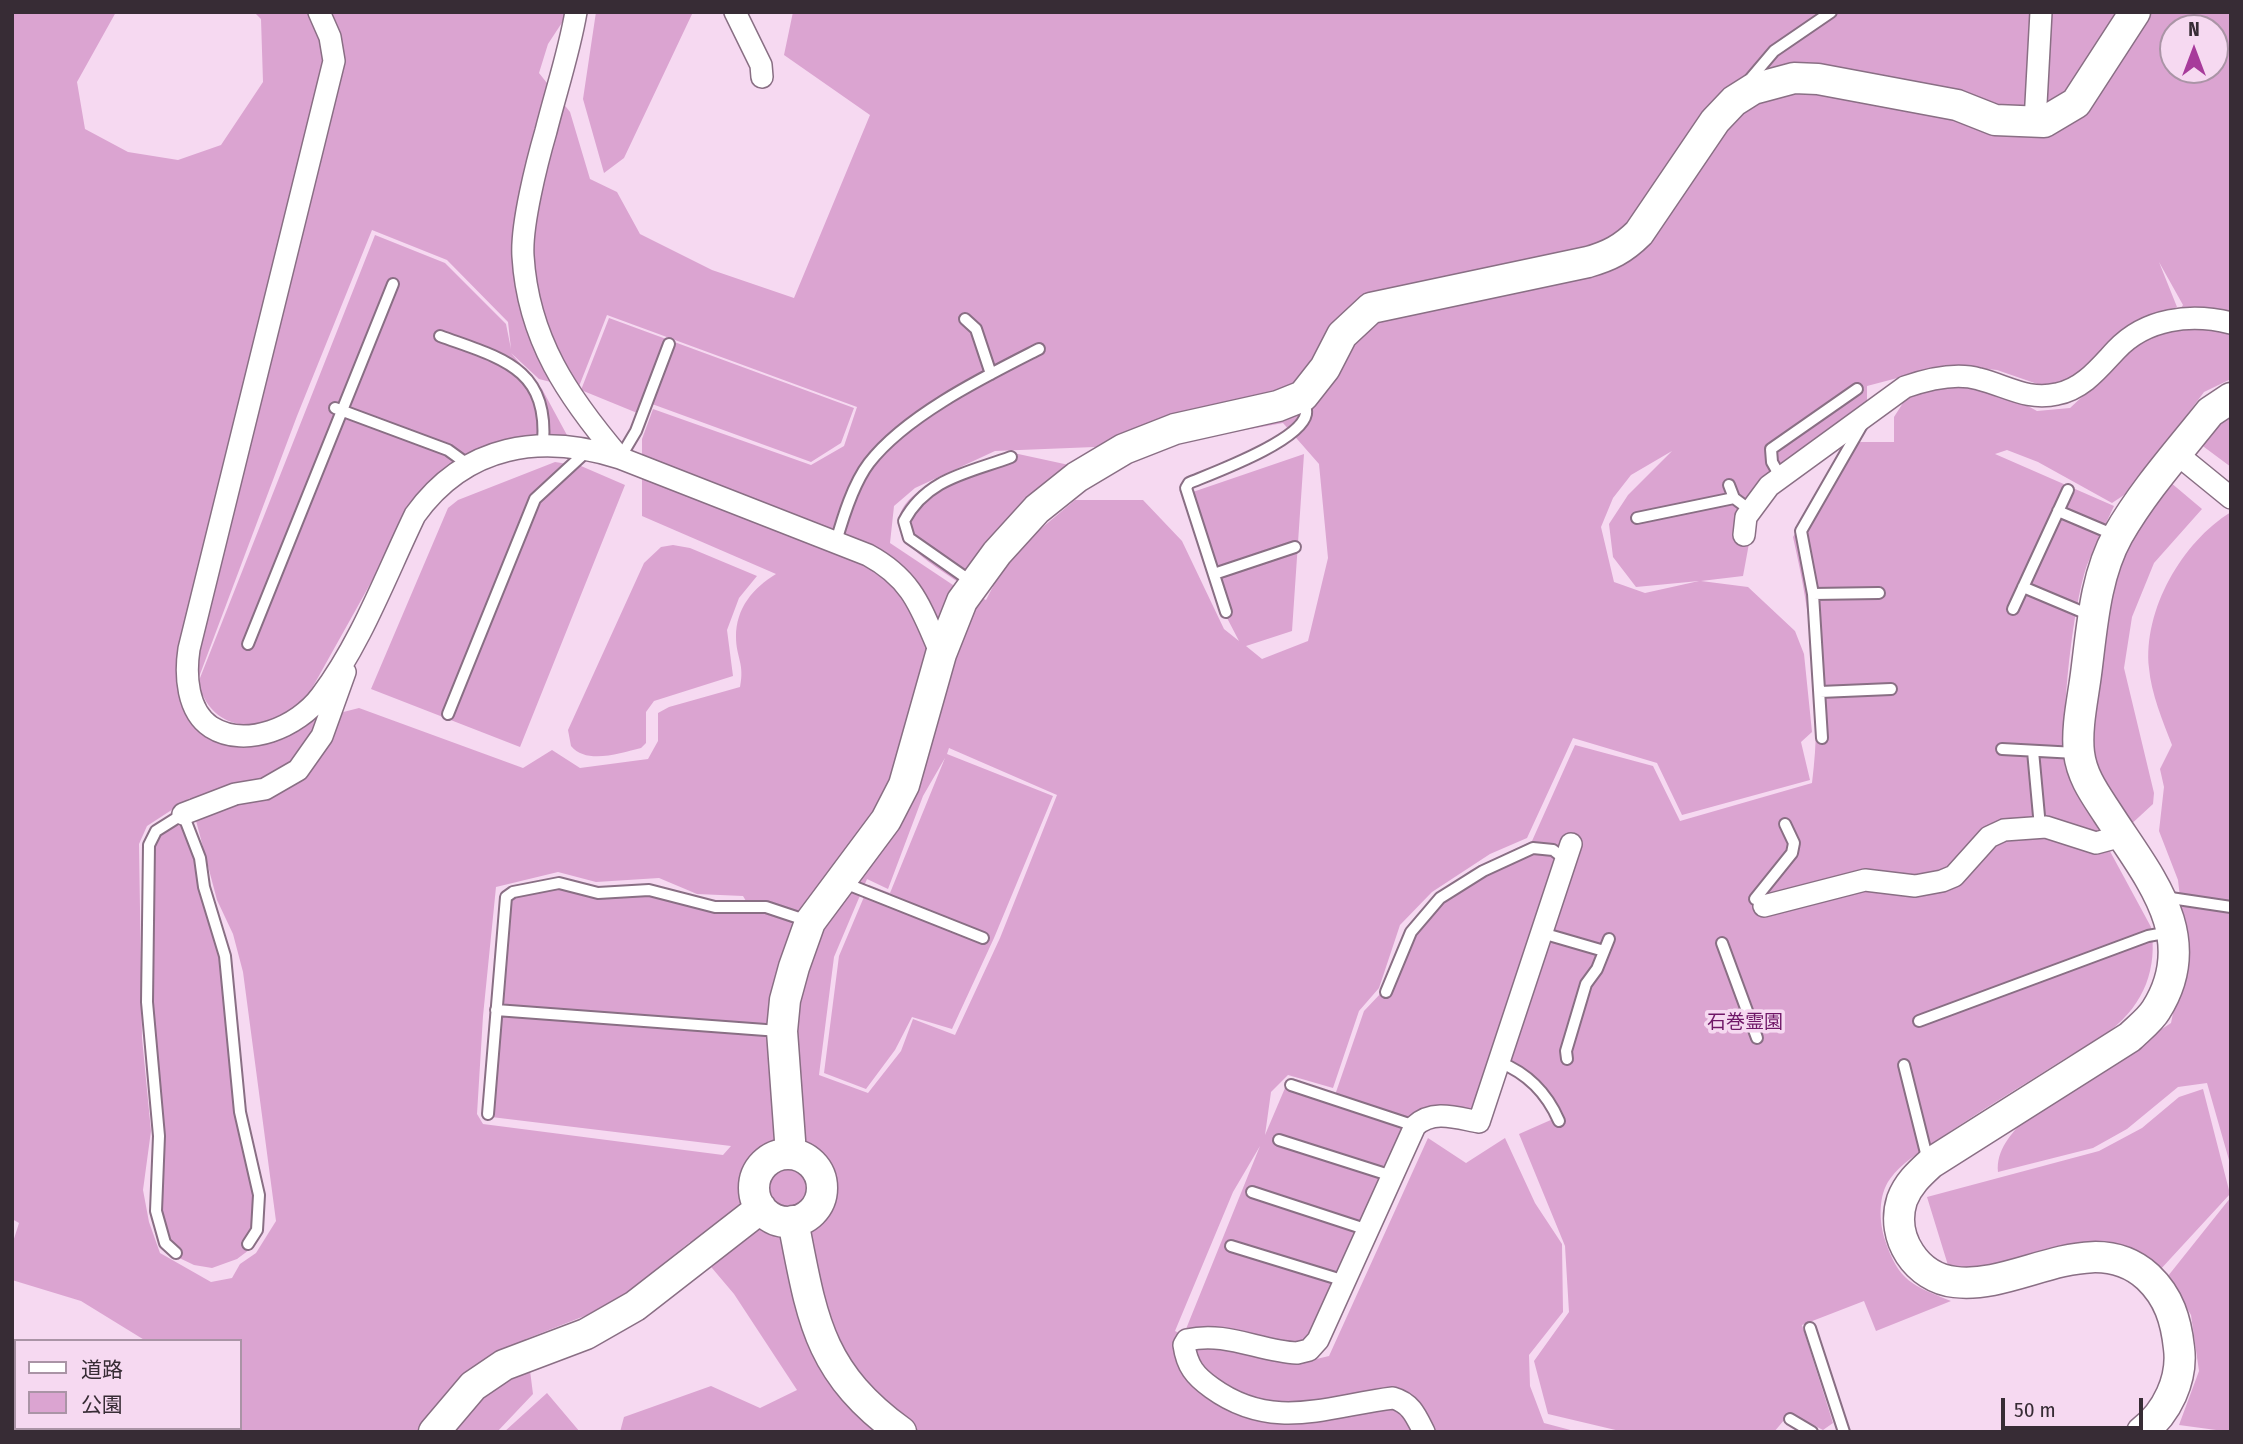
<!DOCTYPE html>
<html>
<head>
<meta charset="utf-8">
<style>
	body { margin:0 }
	#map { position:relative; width:2243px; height:1444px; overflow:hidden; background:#f6d9f1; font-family:"Fira Sans Condensed","Noto Sans JP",sans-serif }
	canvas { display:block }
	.frame { position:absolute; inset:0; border:14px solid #372c35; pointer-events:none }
	.legend { position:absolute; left:14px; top:1339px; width:228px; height:91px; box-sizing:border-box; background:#f6d9f1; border:2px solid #aa94a6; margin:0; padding:9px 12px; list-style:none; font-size:21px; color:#372c35 }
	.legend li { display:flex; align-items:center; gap:14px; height:35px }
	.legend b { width:35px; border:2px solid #aa94a6 }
	.north { position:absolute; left:2159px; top:14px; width:70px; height:70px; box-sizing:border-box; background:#f6d9f1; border:2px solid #aa94a6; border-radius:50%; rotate:0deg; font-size:19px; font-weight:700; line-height:28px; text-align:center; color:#372c35 }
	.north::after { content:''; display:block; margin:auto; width:24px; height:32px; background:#a73b9b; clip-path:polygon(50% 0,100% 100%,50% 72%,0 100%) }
	.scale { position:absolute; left:2001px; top:1398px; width:142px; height:32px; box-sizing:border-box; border:4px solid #372c35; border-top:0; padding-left:9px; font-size:21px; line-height:24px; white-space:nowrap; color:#372c35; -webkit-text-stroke:5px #f6d9f1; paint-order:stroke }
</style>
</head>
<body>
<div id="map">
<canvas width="2243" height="1444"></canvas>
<div class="frame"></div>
<ul class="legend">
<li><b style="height:9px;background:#fff"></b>道路</li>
<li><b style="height:19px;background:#dba4d1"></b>公園</li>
</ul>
<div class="north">N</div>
<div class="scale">50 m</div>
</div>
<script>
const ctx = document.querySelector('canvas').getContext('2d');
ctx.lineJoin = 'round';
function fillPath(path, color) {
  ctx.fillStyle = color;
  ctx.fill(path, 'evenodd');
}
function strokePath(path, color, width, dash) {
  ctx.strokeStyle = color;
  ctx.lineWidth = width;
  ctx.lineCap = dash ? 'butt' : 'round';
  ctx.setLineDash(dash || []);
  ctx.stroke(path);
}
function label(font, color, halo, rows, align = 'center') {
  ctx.font = font + ' "Fira Sans Condensed","Noto Sans JP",sans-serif';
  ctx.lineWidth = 7;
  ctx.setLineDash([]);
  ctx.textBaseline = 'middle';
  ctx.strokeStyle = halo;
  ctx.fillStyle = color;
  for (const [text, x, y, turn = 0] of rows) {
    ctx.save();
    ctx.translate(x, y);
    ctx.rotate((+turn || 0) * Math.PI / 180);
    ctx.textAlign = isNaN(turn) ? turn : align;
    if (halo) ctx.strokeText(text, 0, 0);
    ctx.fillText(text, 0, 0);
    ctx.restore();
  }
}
fillPath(new Path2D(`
	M12,12h104l-39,70 8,47 43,23 50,8 43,-15 42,-63 -2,-63 -7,-7h315l-21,32 -9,29 31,39 20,67 27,13 23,42 72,36 82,28 76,-183 -86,-60 9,-43h1438v367l-27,13 -74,99 -18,12 -74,-41 -31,-12 -12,4 119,52c-9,20 -19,39 -27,59 -15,44 -27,159 -21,205l85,157c7,41 -7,77 -40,103 -15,12 -34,21 -50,31 -42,27 -85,52 -126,81 -15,10 -34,21 -45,37 -12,16 -11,43 -5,61 14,42 27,45 66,61l-75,30 -12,-30 -62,24 31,98 -10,7 -33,-17 -16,19h-150l-76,-18 -14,-53 35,-49 -4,-66 -46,-112 34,-15 -26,-35 -25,-15 -19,61 -45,-8 -15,5 -119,235 25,-6 99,-218 38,25 39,-25 30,65 27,41 1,68 -34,43 1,31 14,37 34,9h-958l4,-15 87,-31 49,22 37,-18 -63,-96 -44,-52 -60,49 -43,24 -61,24 7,55 -36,38h-353l5,-4h91v-87h-94l-65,-40 -69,-21v-35l7,-22 -7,-4zM2173,28h42v42h-42zM372,230l75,30 61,62 3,27 -5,-25 -61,-61 -70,-28 -177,448c17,56 70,49 108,16l77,-138 99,-109 86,-15 -26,-48 -31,-36 28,26 39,10 29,-74 250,92 -13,39 -33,19 -158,-56 -11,30v77l134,58c-23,14 -40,34 -40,63 0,20 9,27 4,50l-71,20 -11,6v28l-10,18 -68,9 -28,-18 -29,18 -164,-60 -43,11 -35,21 -37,8 -34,-8 -21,-19 -8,-25 18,-19 98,-261zM2159,262l24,43 -17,25 -28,15 -68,63 -33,3 -33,-18 -32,-11 -41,2 -23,11 -14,22v25h-45l-56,95c18,79 30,165 19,246l-132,38 -27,-55 -78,-21 -43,96 -61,29 -34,26 -32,34 -23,62 -18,19 -29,84 -47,-14 -23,54 6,-43 17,-17 45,13 26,-77 20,-23 21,-63 32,-33 58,-38 37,-16 46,-100 84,25 25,52 128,-35 -9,-38 11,-10 -8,-78 -9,-23 -47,-44 -47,-6 42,-5 7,-38 1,-44 116,-90v-18l80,-21 50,5 52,18 24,-7 68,-58 36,-16zM1283,423l36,41 9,94 -20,83 -46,18 -16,-13 46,-15 12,-177 -120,41 42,121 13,25 -15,-12 -42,-88 -39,-41h-68l-44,37 -32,38 -13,25 -30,-13 -66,-44 4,-37 21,-18 80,-37 174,-7zM1672,451l-44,44 -19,29 4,33 23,30 63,-6 -54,12 -31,-11 -13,-55 12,-29 18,-23zM949,748l108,47 -57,143 -45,97 -42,-16 -12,32 -33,42 -49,-18 15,-118 33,-78 21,10 35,-93 22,-38 -55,135 -21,-8 -30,71 -15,117 42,16 29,-39 17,-33 40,12 42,-91 59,-142 -106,-42zM190,798l27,102 16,34 10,38 33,249 -20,32 -16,11 -8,14 -21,4 -51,-29 -11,-31 -6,-32 8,-59 -9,-93 -3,-194 8,-18zM558,872l38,10 63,-4 38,16 46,2 3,5h-46l-120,-16 -70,3 -8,6 -19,222 248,30 -8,9 -240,-31 -6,-10 6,-98 13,-129zM1260,1146l-74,183 38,13 4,6 -16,2 -37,-19 58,-139z
	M596,12h97l-69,146 -20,15 -21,-74z
	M609,318l245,90 -13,35 -30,19 -159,-58 -5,13 -66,-27z
	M2231,412v55l-31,-23z
	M1009,452l60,13 -111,117c-37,-26 -93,-56 -32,-96z
	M555,462l26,4 44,19 -105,262 -149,-58 77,-181 10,-8z
	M2170,482l32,27 -48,54 -22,54 -8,51 30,125 -1,11 -26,24 -40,-75 16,-143 18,-56z
	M2231,512v655l-24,-84 -29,4 -51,42 -34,19 -95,24c-2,-22 13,-38 28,-54l145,-95 15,-74 -8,-69 -19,-49 5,-44 -4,-18 12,-24c-9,-23 -21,-52 -23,-77 -6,-58 33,-126 82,-156z
	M673,545l17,3 67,28 -18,22 -12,32 6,46 -79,25 -8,11v31l-5,5c-21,5 -54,17 -70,-2l-3,-16 76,-167 17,-16z
	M192,825l19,75 17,43 15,160 20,102v24l-14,21 -12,9 -25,9 -18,-3 -23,-11 -18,-35 -3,-25 4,-70 -10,-237 1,-46 12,-15z
	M2203,1089l27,105 -71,77 -208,4 -24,-78 172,-46 43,-23 37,-31z
	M2231,1197v235l-52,-7 20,-54 -8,-56 -23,-39z
	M547,1393l33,39h-76z`), '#dba4d1');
const lane = new Path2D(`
	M1746,84l28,-33 57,-39
	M965,319l11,10 15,45
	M440,336c60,22 109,31 103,107
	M335,408l113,42 22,16
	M620,458l16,-27 33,-87
	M1781,478l-9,-16 -1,-13 86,-60
	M1729,485l5,13 16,12
	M2058,511l59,25
	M1637,518l97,-20
	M836,542c7,-25 17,-58 33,-79 37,-48 117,-87 170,-114
	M1214,574l81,-27
	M972,582l-63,-44 -5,-17c23,-43 64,-48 107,-64
	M2023,587l69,29
	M1813,594l66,-1
	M2013,609l55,-119
	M1226,612l-40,-124 3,-5c24,-10 112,-42 117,-69 1,-5 -2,-12 -3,-16
	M248,644l145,-360
	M1820,692l71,-3
	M448,714l87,-215 52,-48
	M1822,738l-9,-144 -12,-63 62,-108
	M2002,749l74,4
	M2033,751l7,76
	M842,882l141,56
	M2164,897l67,10
	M1755,899l37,-46 2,-10 -9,-19
	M1542,933l62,18
	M1722,943l35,95
	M1386,992l25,-60 29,-34 43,-27 50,-23 20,2 13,10
	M496,1010l283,21
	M1919,1021l229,-85 22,-4
	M1567,1059l-1,-8 20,-67 11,-15 12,-30
	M1499,1062c28,11 48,31 60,59
	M1904,1065l24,96
	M1291,1085l124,41
	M488,1114l18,-217 7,-5 46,-9 39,10 51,-3 66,17h51l42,14
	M1279,1140l113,36
	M1252,1192l116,38
	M1231,1246l114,35
	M176,1253l-11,-10 -9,-32 3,-75 -12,-134 2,-157 7,-14 27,-17 17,44 4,29 21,69 15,156 19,83 -2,35 -9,14
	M1810,1328l34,104
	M1790,1419l22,13`);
const street = new Path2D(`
	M319,12l11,25 4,24 -145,588c-4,26 -2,62 22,78 35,22 87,0 110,-31 40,-53 65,-121 94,-181 51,-71 126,-82 205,-57l248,97c46,25 53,54 73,99
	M576,12c-7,41 -20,79 -30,119 -9,31 -25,94 -23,125 5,83 45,141 97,202
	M735,12l26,53 1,12
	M2035,122l6,-110
	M2177,454l54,44
	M1744,535l2,-18 23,-31 136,-99c23,-8 51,-15 74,-8 28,7 49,22 78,15 26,-5 42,-26 59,-44 30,-32 75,-37 115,-27
	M183,814l52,-20 30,-5 33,-19 24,-34 23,-64
	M1764,906l101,-26 50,6 27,-5 12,-5 35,-39 15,-7 42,-3 50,16 26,-7
	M1424,1432c-8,-16 -13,-29 -31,-34 -66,8 -120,34 -181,-10 -17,-12 -25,-22 -28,-43l3,-5c39,-9 72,11 110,13l12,-3 9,-10 97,-214c18,-17 42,-8 64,-4l92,-278`);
const secondary = new Path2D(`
	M791,1154l-9,-123 3,-31 9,-33 16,-45 76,-102 18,-35 37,-131 21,-53 35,-48 40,-44 40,-32 47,-28 51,-20 103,-23 25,-10 22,-28 17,-33 29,-27 217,-46c21,-6 35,-13 51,-29l76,-112 19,-20 19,-12 41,-11 24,1 139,26 38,15 49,2 32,-19 59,-91
	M754 1188a34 34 0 1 1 68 0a34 34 0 1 1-68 0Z
	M793,1221c19,96 24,150 108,211
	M434,1432l39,-46 31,-21 82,-31 49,-28 126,-98
	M2142,1432c25,-19 41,-53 37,-84 -3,-28 -10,-51 -31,-71 -56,-51 -130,13 -193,5 -38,-4 -65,-44 -53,-82 6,-16 17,-26 29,-37l199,-126c8,-8 20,-17 26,-27 47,-74 -9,-135 -48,-196 -13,-20 -26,-37 -29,-61 -3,-25 4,-55 7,-79 6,-46 9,-98 32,-139 25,-44 61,-84 92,-123l21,-14`);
strokePath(lane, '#896f84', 14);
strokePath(street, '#896f84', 24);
strokePath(secondary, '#896f84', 33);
strokePath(lane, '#fff', 10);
strokePath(street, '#fff', 21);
strokePath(secondary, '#fff', 30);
label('19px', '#6f1767', '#f6d9f1', [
	["石巻霊園",1745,1023]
]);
</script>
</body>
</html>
